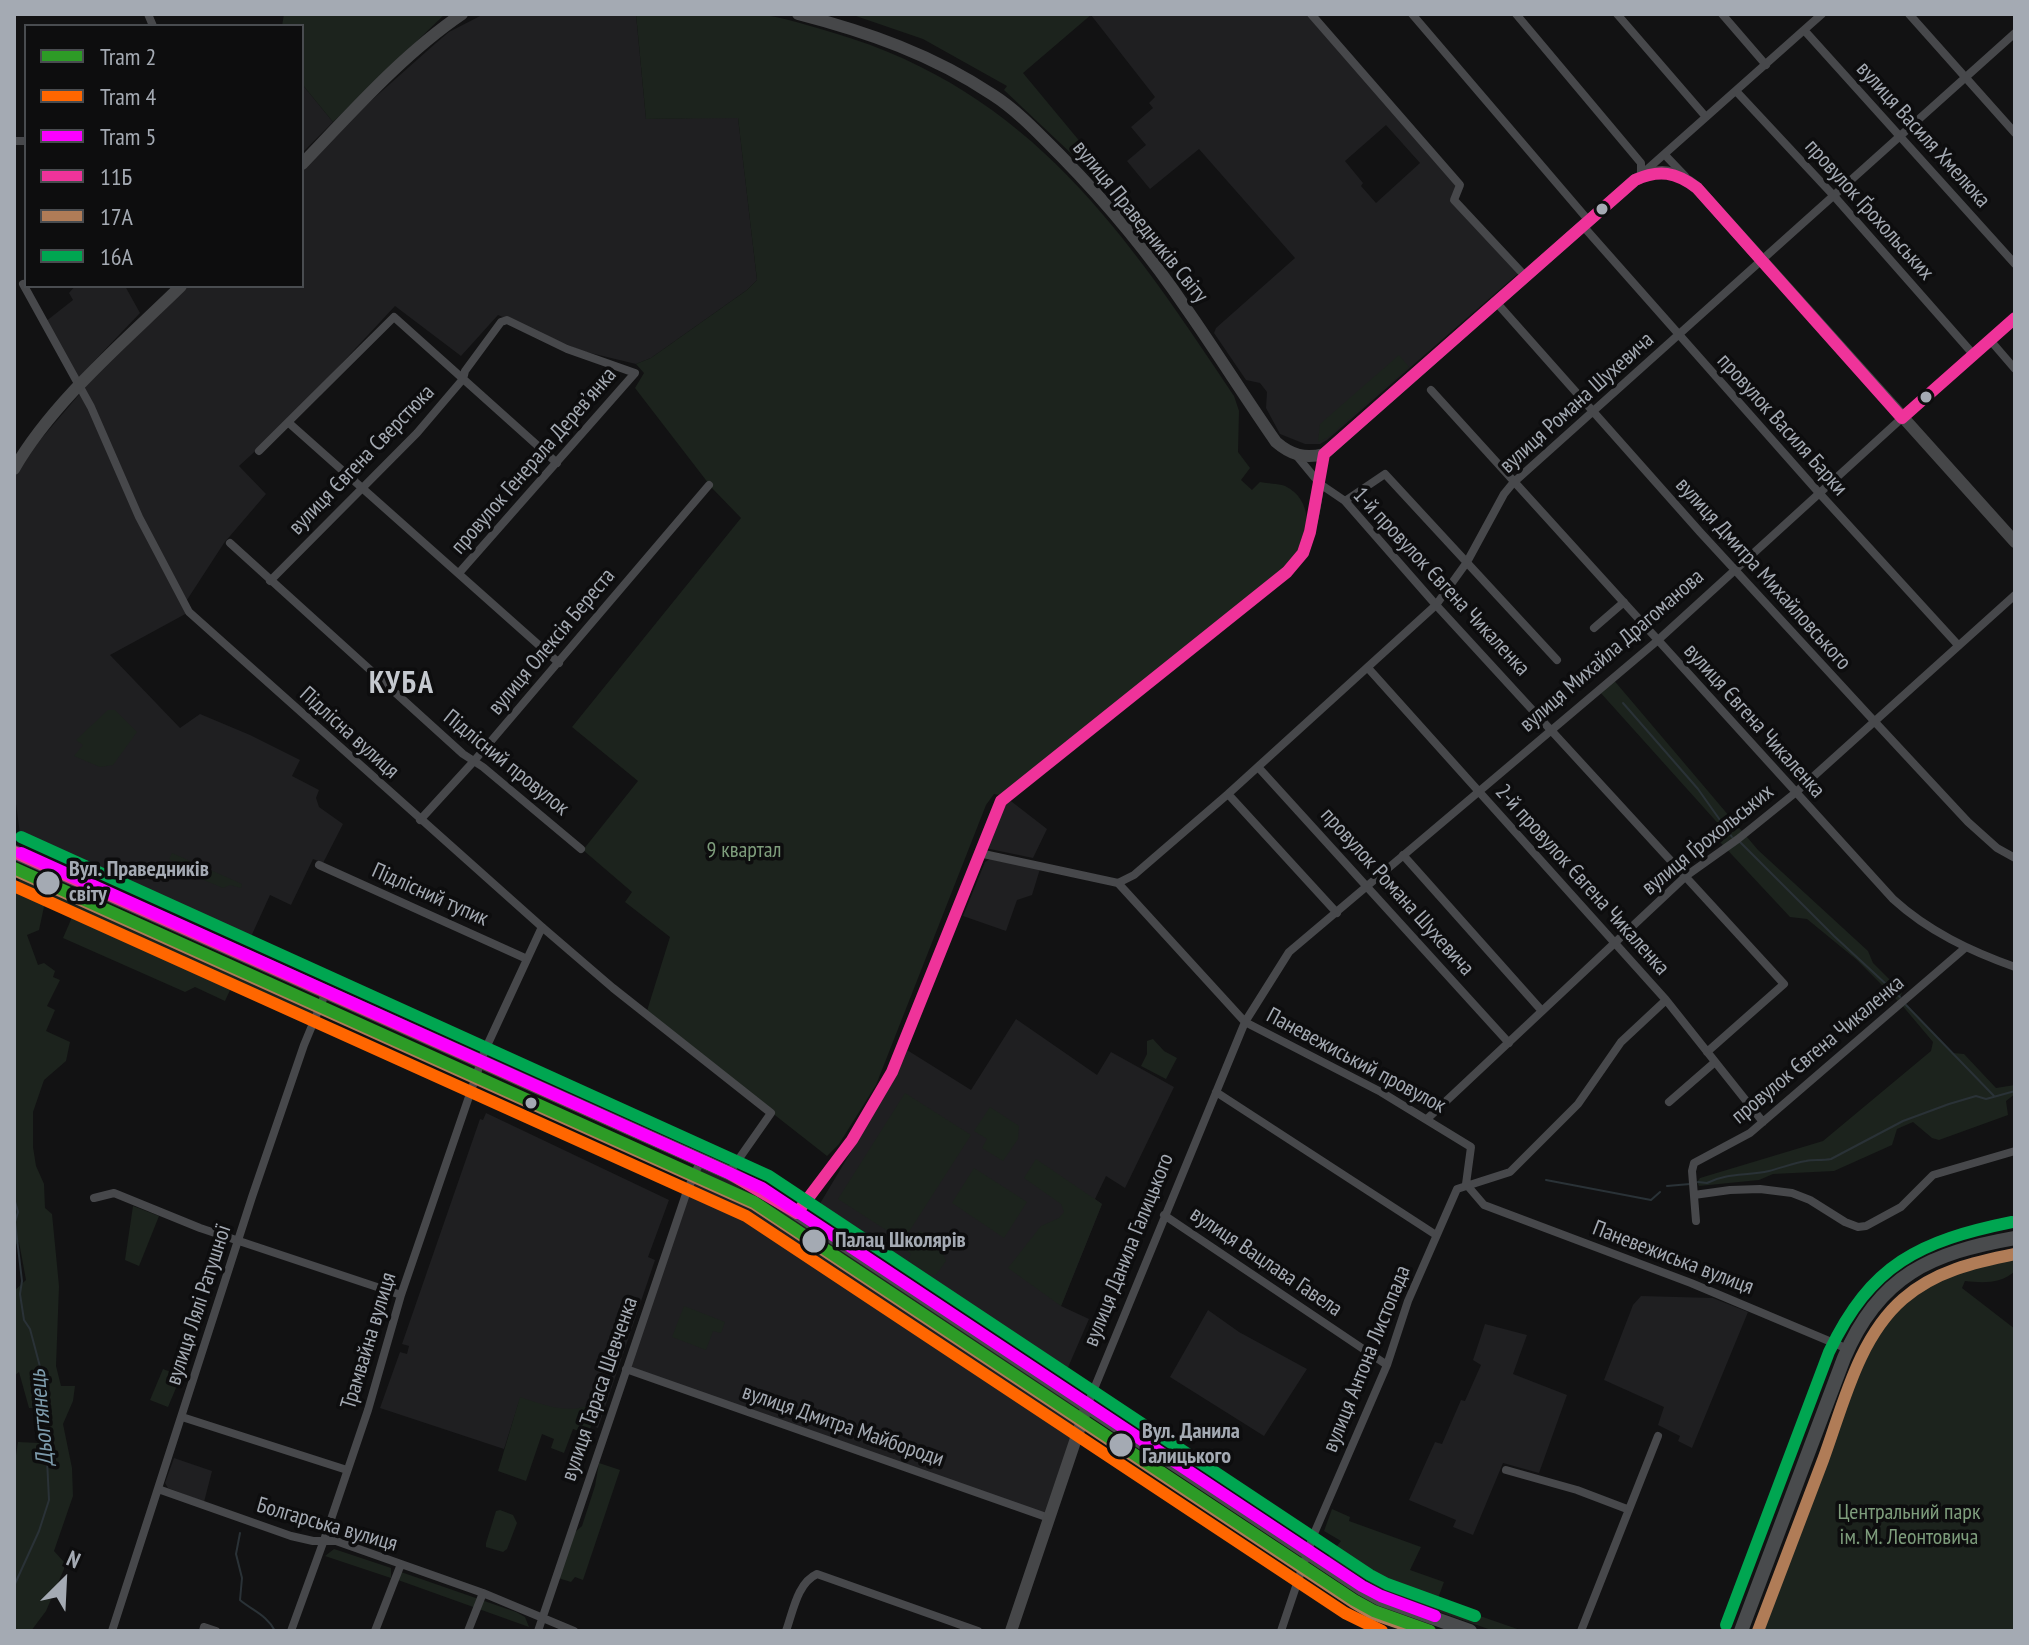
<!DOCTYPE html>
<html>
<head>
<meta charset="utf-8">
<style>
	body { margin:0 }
	#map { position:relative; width:2029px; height:1645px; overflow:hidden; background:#121213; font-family:"PT Sans Narrow",sans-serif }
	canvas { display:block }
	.frame { position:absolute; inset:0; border:16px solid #a4aab3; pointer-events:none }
	.legend { position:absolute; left:24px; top:24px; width:280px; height:264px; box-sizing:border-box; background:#0d0d0e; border:2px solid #494c50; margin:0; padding:10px 14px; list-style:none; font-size:24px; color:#a4aab3 }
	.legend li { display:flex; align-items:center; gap:16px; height:40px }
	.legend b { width:40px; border:2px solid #494c50 }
	.north { position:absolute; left:24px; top:1541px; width:80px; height:80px; -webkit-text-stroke:6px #0d0d0e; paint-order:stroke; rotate:24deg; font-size:22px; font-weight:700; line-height:32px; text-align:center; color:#a4aab3 }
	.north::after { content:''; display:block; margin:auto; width:28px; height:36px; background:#a4aab3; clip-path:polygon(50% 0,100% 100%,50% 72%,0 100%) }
</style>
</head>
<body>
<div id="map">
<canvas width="2029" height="1645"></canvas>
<div class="frame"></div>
<ul class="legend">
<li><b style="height:10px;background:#2d9b26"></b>Tram 2</li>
<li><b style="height:10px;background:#f60"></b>Tram 4</li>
<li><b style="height:10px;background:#fb00ff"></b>Tram 5</li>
<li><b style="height:10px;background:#ef339a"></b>11Б</li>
<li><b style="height:10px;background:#b07c57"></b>17А</li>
<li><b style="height:10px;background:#00a651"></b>16А</li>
</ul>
<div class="north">N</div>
</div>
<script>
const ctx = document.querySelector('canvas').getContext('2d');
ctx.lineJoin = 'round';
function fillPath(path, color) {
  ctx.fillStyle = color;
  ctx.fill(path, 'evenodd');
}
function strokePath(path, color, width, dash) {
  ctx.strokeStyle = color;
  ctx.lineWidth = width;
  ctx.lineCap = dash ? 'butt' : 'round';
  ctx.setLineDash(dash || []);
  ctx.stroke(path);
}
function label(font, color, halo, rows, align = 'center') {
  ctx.font = font + ' "PT Sans Narrow",sans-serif';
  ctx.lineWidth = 7;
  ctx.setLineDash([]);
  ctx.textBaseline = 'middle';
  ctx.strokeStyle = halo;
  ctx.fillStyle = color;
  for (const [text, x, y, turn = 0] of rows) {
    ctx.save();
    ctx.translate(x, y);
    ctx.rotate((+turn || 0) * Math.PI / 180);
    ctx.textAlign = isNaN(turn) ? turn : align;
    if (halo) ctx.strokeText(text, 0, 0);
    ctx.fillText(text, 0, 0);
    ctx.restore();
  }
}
fillPath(new Path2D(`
	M484,14h152l10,105 92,-2 19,163 -10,10 -96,68 -15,6 -54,-13 -84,-36 -37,41 -66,-50 -108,116 -48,44 27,28 -42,49 -39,60 4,9 -79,43 70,73 20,-14 50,21 50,25 -8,16 27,14 -3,8 3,9 24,17 -20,39 -10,-4 -22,46 -21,-10 -21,46 -229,-107 -6,-45v-313l9,-16 66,-77 99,-97h114v-115l53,-56 81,-72 13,-11z
	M1092,14h214l154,171 -6,15 67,71 -194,169 -7,4h-15l-25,-10 -14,-26 1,-16 -7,-9 -14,-3 -32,-47 2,-5 79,-70 -96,-109 -49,40 -23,-28 19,-16 -15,-18 22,-19 -4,-5 6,-6 -64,-82zM1386,125l34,38 -44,40 -15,-17 2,-3 -18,-22z
	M302,84l31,38 -31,31z
	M75,286h50l15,27 -63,66 -32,-57 28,-22 -4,-7z
	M1007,798l40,31 -14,29 -48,-10z
	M990,859l50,10 -8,26 -15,5 -11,31 -43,-15 22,-54z
	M1016,1019l81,56 14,-23 63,35 -49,101 -19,-12 -11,23 7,5 -41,102 28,13 -23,53 -251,-160 78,-131 14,-31 64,40z
	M486,1113l183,87 -21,57 7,3 -57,168 -79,-26 -15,47 -124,-41 20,-56 7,2 2,-8 -7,-2 78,-225 3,1z
	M700,1164l60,31 325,215 -36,108 -425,-150z
	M1641,1296l72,2 35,14 -56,136 -14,-7 2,-5 -22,-11 6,-18 -60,-27 29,-75z
	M1208,1310l31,22 68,37 -43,67 -94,-59z
	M1485,1324l42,11 -14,39 54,21 -28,78 -36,-10 -30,72 -20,-8 3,-7 -47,-20 26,-58 7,2 19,-44 4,1 16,-36 -8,-5z
	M174,1458l38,13 -8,31 -36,-14 -3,-5z`), '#1f1f21');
fillPath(new Path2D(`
	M284,14h161l-112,108 -31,-38v-58h-20z
	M636,14c40,0 82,-4 122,0 25,3 52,12 76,19 197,58 292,201 400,363l5,15 -1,41 12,16 -9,12 11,10 8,-8c8,2 17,1 25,4 28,13 26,50 14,73l-294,237 -11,-2 -8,11 -110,280 -37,59 -12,12 -181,-142 24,-77 -45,-35 7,-10 -49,-42 55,-69 -66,-54 169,-209 -29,-30 -77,-100 9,-15 -8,-9 15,-6 96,-68 10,-10 -19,-162 -92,1z
	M850,14h242l-69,59 88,106 -9,8 -25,-28 -73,-69 3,-4 -84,-47z
	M1399,355l10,12 -82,71 -9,4 2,-18z
	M1612,678l146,172 110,101 5,12 29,29 -2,6 53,55 11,1 32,34 19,-3v9l-9,7 2,14 -69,25 -7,-2 -19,-16 -16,7 -5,16 -58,26 -61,3 -14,6 -60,6 -2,-4 3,-4 123,-37 108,-90 2,-9 -32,-38 -44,-44 -50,-41 -17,-2 -70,-75 3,-13 -124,-138z
	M108,710h7l22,22 -24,33 -13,2 -26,-11 9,-11 -7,-5z
	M172,853l70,31 -1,4 -11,-3 -7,3 -50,-21 1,-5 -5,-3z
	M14,868l56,26 2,-3 247,110 -7,15 -107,-49 -3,7 29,14 -6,13 -30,-14 -10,5 -122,-54 10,-23 -28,-13 -6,28 -12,5 11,30 6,-2 11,8 -2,6 7,3 -13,26 8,4 -9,21 24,11 -4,19 -22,19 -11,32v35l3,19 8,18 1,24 7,6 7,72 -3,80 5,20h14l-2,15 -10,23 9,44 1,28 -19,55 10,11v7l-18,42 -15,20h-17v-163l4,-26 21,1 -2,-35h-8l-10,-36 -5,4 2,-49 -2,-36 12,-11 -7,-38 -5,4v-86l2,-3 -2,-11 2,-107 -2,-150 3,1 3,-14 -6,-3z
	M1153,1039l11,12 13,7 -11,21 -25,-13 6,-12v-13z
	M905,1093l66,42 -68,106 -65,-42z
	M990,1107l29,19 -1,13 -15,22 -21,-13 5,-9 -13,-8z
	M1036,1159l66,45 -41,102 -53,-38 33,-42 18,-8 5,-6 -3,-8 -37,-26z
	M974,1168l53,34 -23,36 -52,-35z
	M133,1206l26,10 -20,50 -14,-6z
	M920,1231l16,10 -3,6 10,7 3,7 -10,14h-6l-22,-15 3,-6 -9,-6 3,-7 7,4z
	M2015,1252v19c-14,13 -33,12 -50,10l-3,7 53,41v302h-260l103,-272c38,-74 77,-93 157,-107z
	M684,1306l41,16 -4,11 -8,-2 -7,19 -34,-13z
	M163,1369l18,7 -13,31 -18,-7z
	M520,1397c24,8 57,21 78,2l3,1 -13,34 -15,-5 -9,24 -13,-5 3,-9 -12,-5 -16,47 -28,-10z
	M599,1463l21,7 -37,110 -8,-3 -4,5 -13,-4 16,-45 8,-7 13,-40z
	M1332,1509l18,8 -1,4 72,26 -11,23 34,12 -7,19 86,30h-29l-106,-37 -60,-37 13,-16 -17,-10z
	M500,1510l13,5 4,8 -10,26 -4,3 -17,-5v-4l10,-32z
	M334,1549l57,19v10l-66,-22z
	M401,1572l115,40 9,5 4,10 -131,-47z`), '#1c231d');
strokePath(new Path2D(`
	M1623,703l75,86 34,48
	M1740,842l94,94 66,61
	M1906,1005l88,91
	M1546,1180l105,20 9,-8
	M1698,1182l9,1c19,-10 40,-7 62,-12 12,-3 25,-8 37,-10 8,-2 15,0 25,-2l72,-38 46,-17 27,-8 10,3 29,-8
	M1667,1186l23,-2
	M14,1198l4,14 -3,10 7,59 -2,13 4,26 6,9 13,49 6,122 -10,31 -25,55
	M240,1533l-4,21 6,24 -2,22c13,11 27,15 35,31`), '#2a3237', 2);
strokePath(new Path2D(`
	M148,14l5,12
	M1311,14l149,171 -6,15 71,76
	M1412,14l177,207
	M1516,14l125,149v11
	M1617,14l89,103
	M1722,14l44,51
	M1909,14l106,119
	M1804,30l211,234
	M1736,91l98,105 139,158
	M14,141h12
	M1665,155l20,21
	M1643,173l179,-159
	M1583,226l237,268 138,151
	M23,284l68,123 48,110 50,95 353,315 71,61 158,125 -42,60
	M1496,302l204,230 175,190 93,100 29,26 18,10
	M1990,340l25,29
	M1431,390l462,509c35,32 77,52 122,68
	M289,423l270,240
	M259,451l135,-134 163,146
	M1296,455l24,29 25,17 91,104 348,379 -77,68
	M1345,501l40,-27 172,186
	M230,543l233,211 20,13 98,82
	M270,581l147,-148 46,-54 2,-8 36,-49 6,-2 60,29 68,24 -176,200
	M1594,628l30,-26
	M1368,668l298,332 97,122
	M1258,767l251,276
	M1228,794l109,119
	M420,820l54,-59 235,-276
	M979,853l139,30 127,139 136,70 90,55 -5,37 18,21 207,78 157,66
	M1403,855l139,156
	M319,865l208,94
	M1118,883l16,-8 94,-81 208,-189 31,-43 37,-68 9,-11 502,-450
	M1216,1092l220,143
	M1669,1102l46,-40
	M1427,1119l259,-243 52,-37 57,-46 220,-198
	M1694,1195l36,-5 30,-1 32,4 18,7 35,22 13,5 8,-1 35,-19 32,-32 82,-24
	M94,1198l20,-5 86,35 201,67
	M797,1213l55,-73 40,-68 109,-271 292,-234c24,-31 26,-75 31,-113
	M1164,1215l223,150
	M1696,1221l-4,-50 2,-8 56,-30 215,-185
	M626,1369l423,149
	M1087,1406l158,-384 44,-70 368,-311 245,-223
	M182,1417l165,53
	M1506,1470l71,20 50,19
	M158,1489l133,47 22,5h23l147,52 91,38
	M112,1631l140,-434 52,-152 22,-53
	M203,1631l1,-4 12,4
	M291,1631l33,-91 44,-130 33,-115 84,-245 57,-123
	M375,1631l26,-67
	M468,1631l15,-38
	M538,1631l149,-440 14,-31
	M786,1631c7,-19 11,-48 31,-57l161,57
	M1281,1631l32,-95 74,-171 21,-64 49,-112 53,-17 68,-68 43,-62 45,-42
	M1581,1631l77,-195`), '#47484b', 8);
strokePath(new Path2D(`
	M1902,418l113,-100`), '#47484b', 11);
strokePath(new Path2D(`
	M798,14c70,18 135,41 195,81 25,16 47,40 68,61 46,47 90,100 127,155 30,43 58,88 88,131 15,13 29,17 48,12l311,-274c25,-13 40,-10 62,8l318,354
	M302,164c49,-51 101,-110 160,-150
	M14,469c39,-68 111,-128 167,-183
	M1011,1631l76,-225`), '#464749', 12);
strokePath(new Path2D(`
	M14,852l715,321 33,17 600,399 18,10 90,32
	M1741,1631l103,-273c35,-83 87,-105 171,-120`), '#494b4d', 14);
strokePath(new Path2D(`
	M1902,418l113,-100
	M14,852l715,321 68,40
	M797,1213l55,-73 40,-68 109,-271 286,-229 16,-19 7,-21 14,-78 311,-274c24,-11 41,-8 62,8l205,230`), '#ef339a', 12);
strokePath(new Path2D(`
	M14,870l740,334 599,398 20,12 49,17
	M1758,1631c22,-57 43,-114 65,-171 20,-54 35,-122 80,-161 32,-28 72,-37 112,-45`), '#b07c57', 12);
strokePath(new Path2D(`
	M21,837l748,339 601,399 17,9 88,32
	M1726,1625l103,-273c42,-88 90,-111 183,-130`), '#00a651', 12);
strokePath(new Path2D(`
	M14,868l740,334 600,398 20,11 56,20`), '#2d9b26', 12);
strokePath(new Path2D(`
	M14,886l732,330 599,397 37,18`), '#f60', 12);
strokePath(new Path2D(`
	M21,853l741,335 600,398 19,10 54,20`), '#fb00ff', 12);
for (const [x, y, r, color] of [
	[1602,209,7,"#a4aab3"],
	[1926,397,7,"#a4aab3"],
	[48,883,13,"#a4aab3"],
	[531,1103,7,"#a4aab3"],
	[814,1241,13,"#a4aab3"],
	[1121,1445,13,"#a4aab3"]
]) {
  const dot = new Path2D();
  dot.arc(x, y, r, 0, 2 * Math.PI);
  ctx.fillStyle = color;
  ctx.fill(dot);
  strokePath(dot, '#0d0d0e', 3);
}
label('22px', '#a4aab3', '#0d0d0e', [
	["вулиця Василя Хмелюка",1923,135,48],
	["провулок Ґрохольських",1869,210,48],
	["вулиця Праведників Світу",1140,222,51],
	["вулиця Романа Шухевича",1577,403,-42],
	["провулок Василя Барки",1782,425,48],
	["вулиця Євгена Сверстюка",362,460,-46],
	["провулок Генерала Деревʼянка",534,461,-49],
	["вулиця Дмитра Михайловського",1763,574,48],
	["1-й провулок Євгена Чикаленка",1441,582,47],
	["вулиця Олексія Береста",552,642,-50],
	["вулиця Михайла Драгоманова",1612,651,-41],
	["вулиця Євгена Чикаленка",1754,721,48],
	["Підлісна вулиця",349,733,42],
	["Підлісний провулок",506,763,39],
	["вулиця Ґрохольських",1708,840,-39],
	["2-й провулок Євгена Чикаленка",1582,880,48],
	["провулок Романа Шухевича",1397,892,48],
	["Підлісний тупик",430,895,24],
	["провулок Євгена Чикаленка",1818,1050,-40],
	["Паневежиський провулок",1356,1061,28],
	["вулиця Данила Галицького",1129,1250,-68],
	["Паневежиська вулиця",1673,1258,21],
	["вулиця Вацлава Гавела",1266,1262,34],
	["вулиця Лялі Ратушної",199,1305,-72],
	["Трамвайна вулиця",369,1341,-73],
	["вулиця Антона Листопада",1367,1359,-68],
	["вулиця Тараса Шевченка",600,1389,-71],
	["вулиця Дмитра Майбороди",843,1426,19],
	["Болгарська вулиця",327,1525,16]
]);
label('22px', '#7e9d7c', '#0d0d0e', [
	["9 квартал",744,851],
	["Центральний парк",1909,1513],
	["ім. М. Леонтовича",1909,1538]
]);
label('bold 22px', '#a4aab3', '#0d0d0e', [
	["Вул. Праведників",69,870],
	["світу",69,895],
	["Палац Школярів",835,1241],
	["Вул. Данила",1142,1432],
	["Галицького",1142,1457]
], 'left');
label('italic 24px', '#7d9bac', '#0d0d0e', [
	["Дьогтянець",42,1418,-95]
]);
ctx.letterSpacing = '2px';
label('bold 30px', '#c5c9cf', '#0d0d0e', [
	["КУБА",402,684]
]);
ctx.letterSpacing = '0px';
</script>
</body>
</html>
